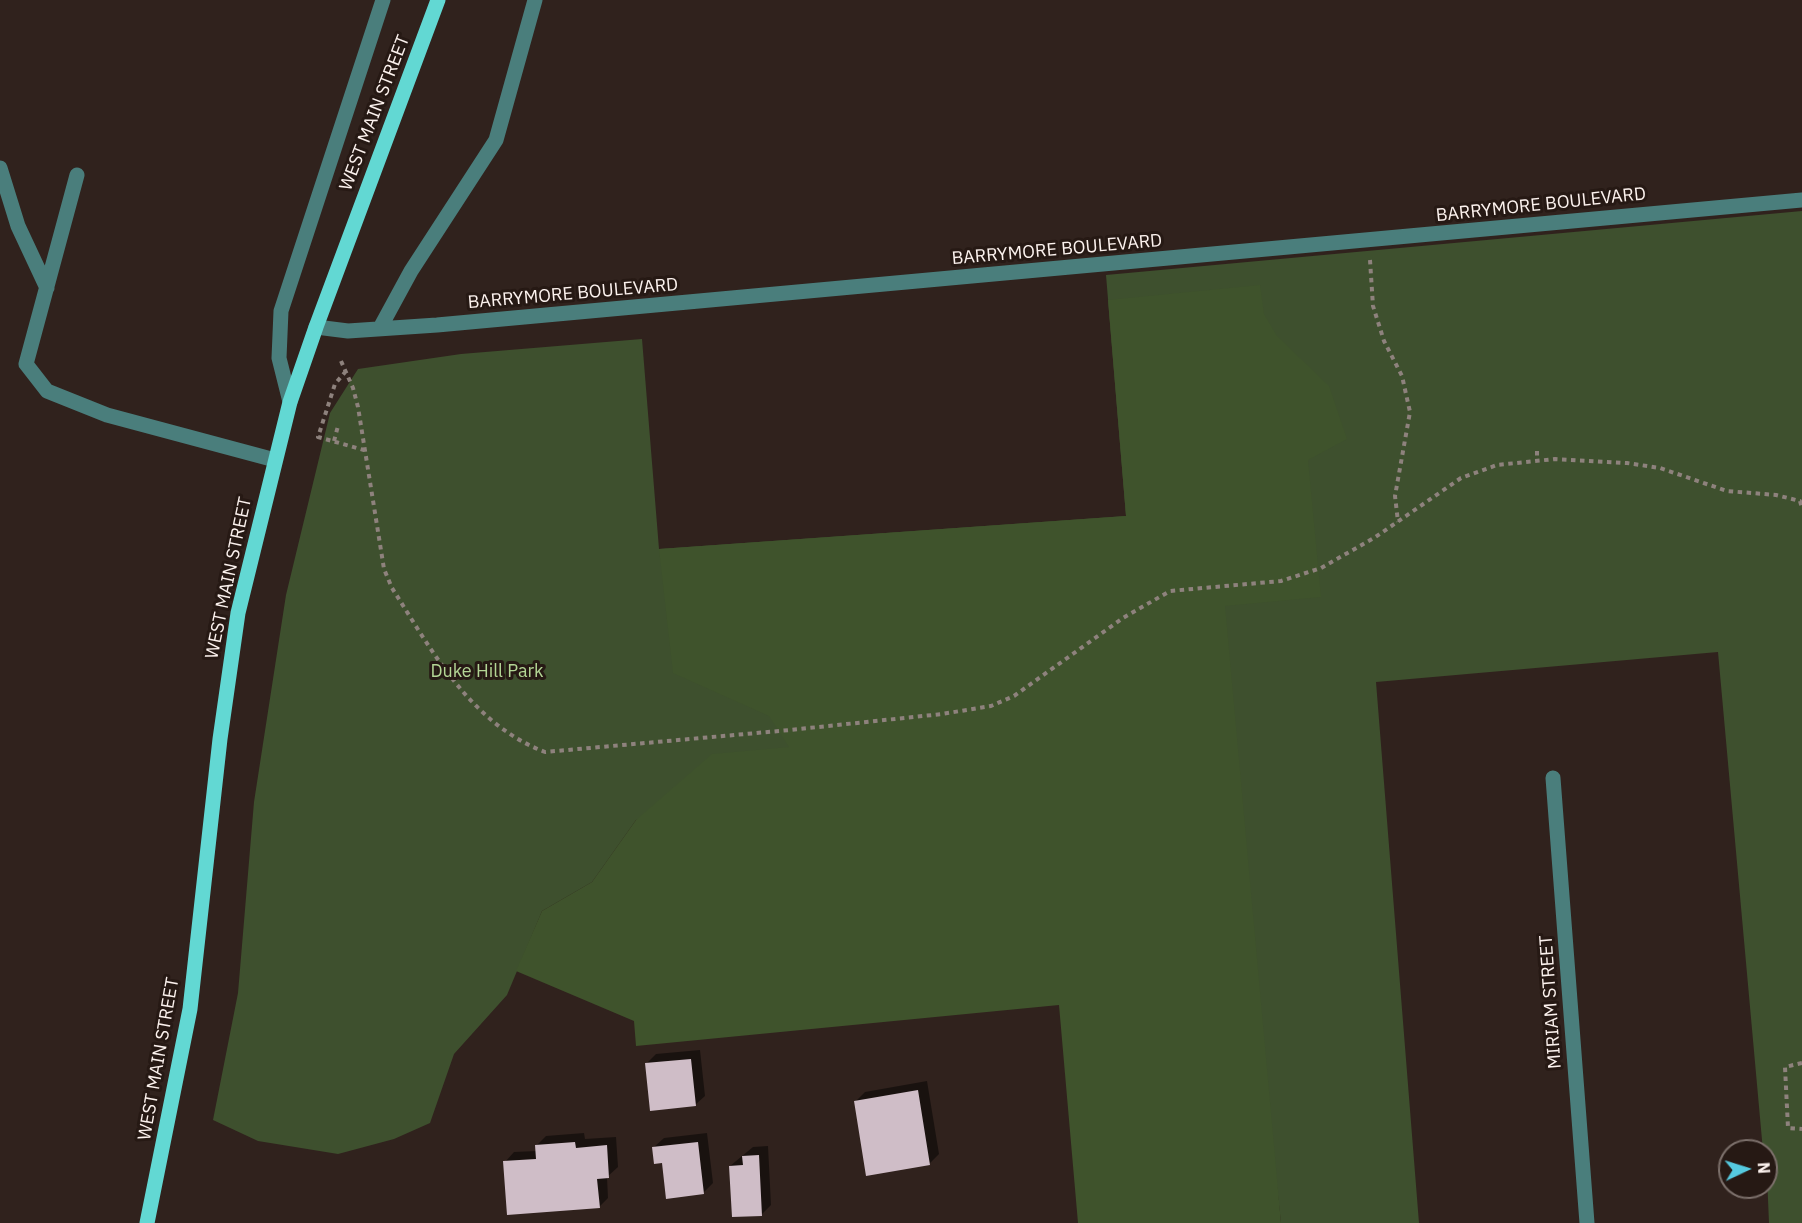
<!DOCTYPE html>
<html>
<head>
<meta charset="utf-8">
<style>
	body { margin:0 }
	#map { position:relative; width:1802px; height:1223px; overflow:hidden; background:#30221d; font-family:"IBM Plex Sans",sans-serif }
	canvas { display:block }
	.north { position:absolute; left:1718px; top:1139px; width:60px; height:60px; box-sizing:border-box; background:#261914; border:2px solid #7c706b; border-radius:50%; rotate:86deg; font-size:16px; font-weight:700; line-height:24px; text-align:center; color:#fcf2ee }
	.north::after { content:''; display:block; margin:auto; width:21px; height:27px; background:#55cae0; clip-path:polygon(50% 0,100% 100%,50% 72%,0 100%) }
</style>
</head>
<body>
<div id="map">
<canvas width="1802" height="1223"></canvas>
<div class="north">N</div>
</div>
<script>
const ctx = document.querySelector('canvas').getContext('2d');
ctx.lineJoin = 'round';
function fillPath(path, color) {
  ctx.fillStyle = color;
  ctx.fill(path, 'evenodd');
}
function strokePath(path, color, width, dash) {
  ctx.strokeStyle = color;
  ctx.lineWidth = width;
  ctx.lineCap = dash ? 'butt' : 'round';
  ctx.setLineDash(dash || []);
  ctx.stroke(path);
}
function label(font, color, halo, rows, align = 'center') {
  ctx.font = font + ' "IBM Plex Sans",sans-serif';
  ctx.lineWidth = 6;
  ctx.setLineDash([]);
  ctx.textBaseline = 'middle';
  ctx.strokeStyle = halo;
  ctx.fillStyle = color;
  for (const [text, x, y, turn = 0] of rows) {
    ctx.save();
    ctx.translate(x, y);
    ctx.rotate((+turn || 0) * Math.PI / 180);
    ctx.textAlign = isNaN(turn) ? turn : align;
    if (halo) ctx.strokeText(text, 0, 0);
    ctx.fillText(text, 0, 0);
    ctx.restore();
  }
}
fillPath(new Path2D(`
	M1802,211v1012h-33l-3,-72h-3l-45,-499 -342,30 43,541h-138l-8,-73 -422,-385 -215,55 -44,62 -50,29 -35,84 -53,59 -24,69 -36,16 -56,15 -80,-13 -45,-21 25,-127 16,-191 32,-207 44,-182 28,-44 103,-15 181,-15 17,210 467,-33 -20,-241z`), '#3e502e');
fillPath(new Path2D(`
	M1260,285l4,29 13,22 52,50 18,53 -39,21 13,137 -96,9 56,617h-203l-19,-218 -423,41 -2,-25 -118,-50 26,-60 50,-29 44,-62 76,-66 77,-7 -20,-31 -96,-43 -14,-124 467,-33 -18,-216z`), '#3f532c');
fillPath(new Path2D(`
	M700,1050l5,46 -10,9 -49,-41 10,-10z
	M927,1081l12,73 -9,9 -75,-61 10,-10z
	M584,1133l1,6 31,-2 2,30 -11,10 1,21 -9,9 -94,-45 9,-10 23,-1v-6l9,-9z
	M707,1133l6,50 -10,10 -40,-32 -9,-14 10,-9z
	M768,1146l3,59 -9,9 -32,-48 23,-19z`), '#0007');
fillPath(new Path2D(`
	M691,1059l5,47 -46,5 -5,-48z
	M918,1090l12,75 -64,11 -12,-75z
	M575,1142l1,6 31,-3 2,33 -12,1 3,29 -93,7 -4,-54 33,-2 -1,-14z
	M698,1142l6,52 -38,5 -4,-36 -8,1 -2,-17z
	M759,1155l3,61 -30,1 -3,-51 14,-1 -1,-9z`), '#cfbdc7');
strokePath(new Path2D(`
	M1370,260l3,46 11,35 18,35 8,36 -15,84 3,26
	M341,361l12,27 5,19 26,162 8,19c40,63 79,136 153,164l245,-22 152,-16 49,-8 23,-10 109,-78 47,-27 111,-10 40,-13 53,-30 87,-60 36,-13 58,-6 72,4 33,5 67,23 49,4 24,6 2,7
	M346,371l-11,13 -17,53 46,13
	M334,441l4,-15
	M1537,451v10
	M1802,1063l-17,4 3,61 14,1`), '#8e827d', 4, [4.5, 4.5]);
strokePath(new Path2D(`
	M0,168l18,58 29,62
	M77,175l-51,189 21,27 60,24 168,45
	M316,327l32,4 89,-6 1365,-125
	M380,328l31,-57 85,-131 39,-140
	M290,402l-11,-44 2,-47 102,-311
	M1553,778l34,445`), '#4a7e7c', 15);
strokePath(new Path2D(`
	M147,1223l43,-214 30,-270 18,-126 52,-211 26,-75 122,-327`), '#62d8d3', 15);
label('18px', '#fcf2ee', '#261914', [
	["WEST MAIN STREET",375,113,-69],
	["BARRYMORE BOULEVARD",1541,205,-6],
	["BARRYMORE BOULEVARD",1057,250,-5],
	["BARRYMORE BOULEVARD",573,294,-5],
	["WEST MAIN STREET",229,578,-78],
	["MIRIAM STREET",1551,1002,-94],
	["WEST MAIN STREET",159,1059,-80]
]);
label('18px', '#b3d695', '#261914', [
	["Duke Hill Park",487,672]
]);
</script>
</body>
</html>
